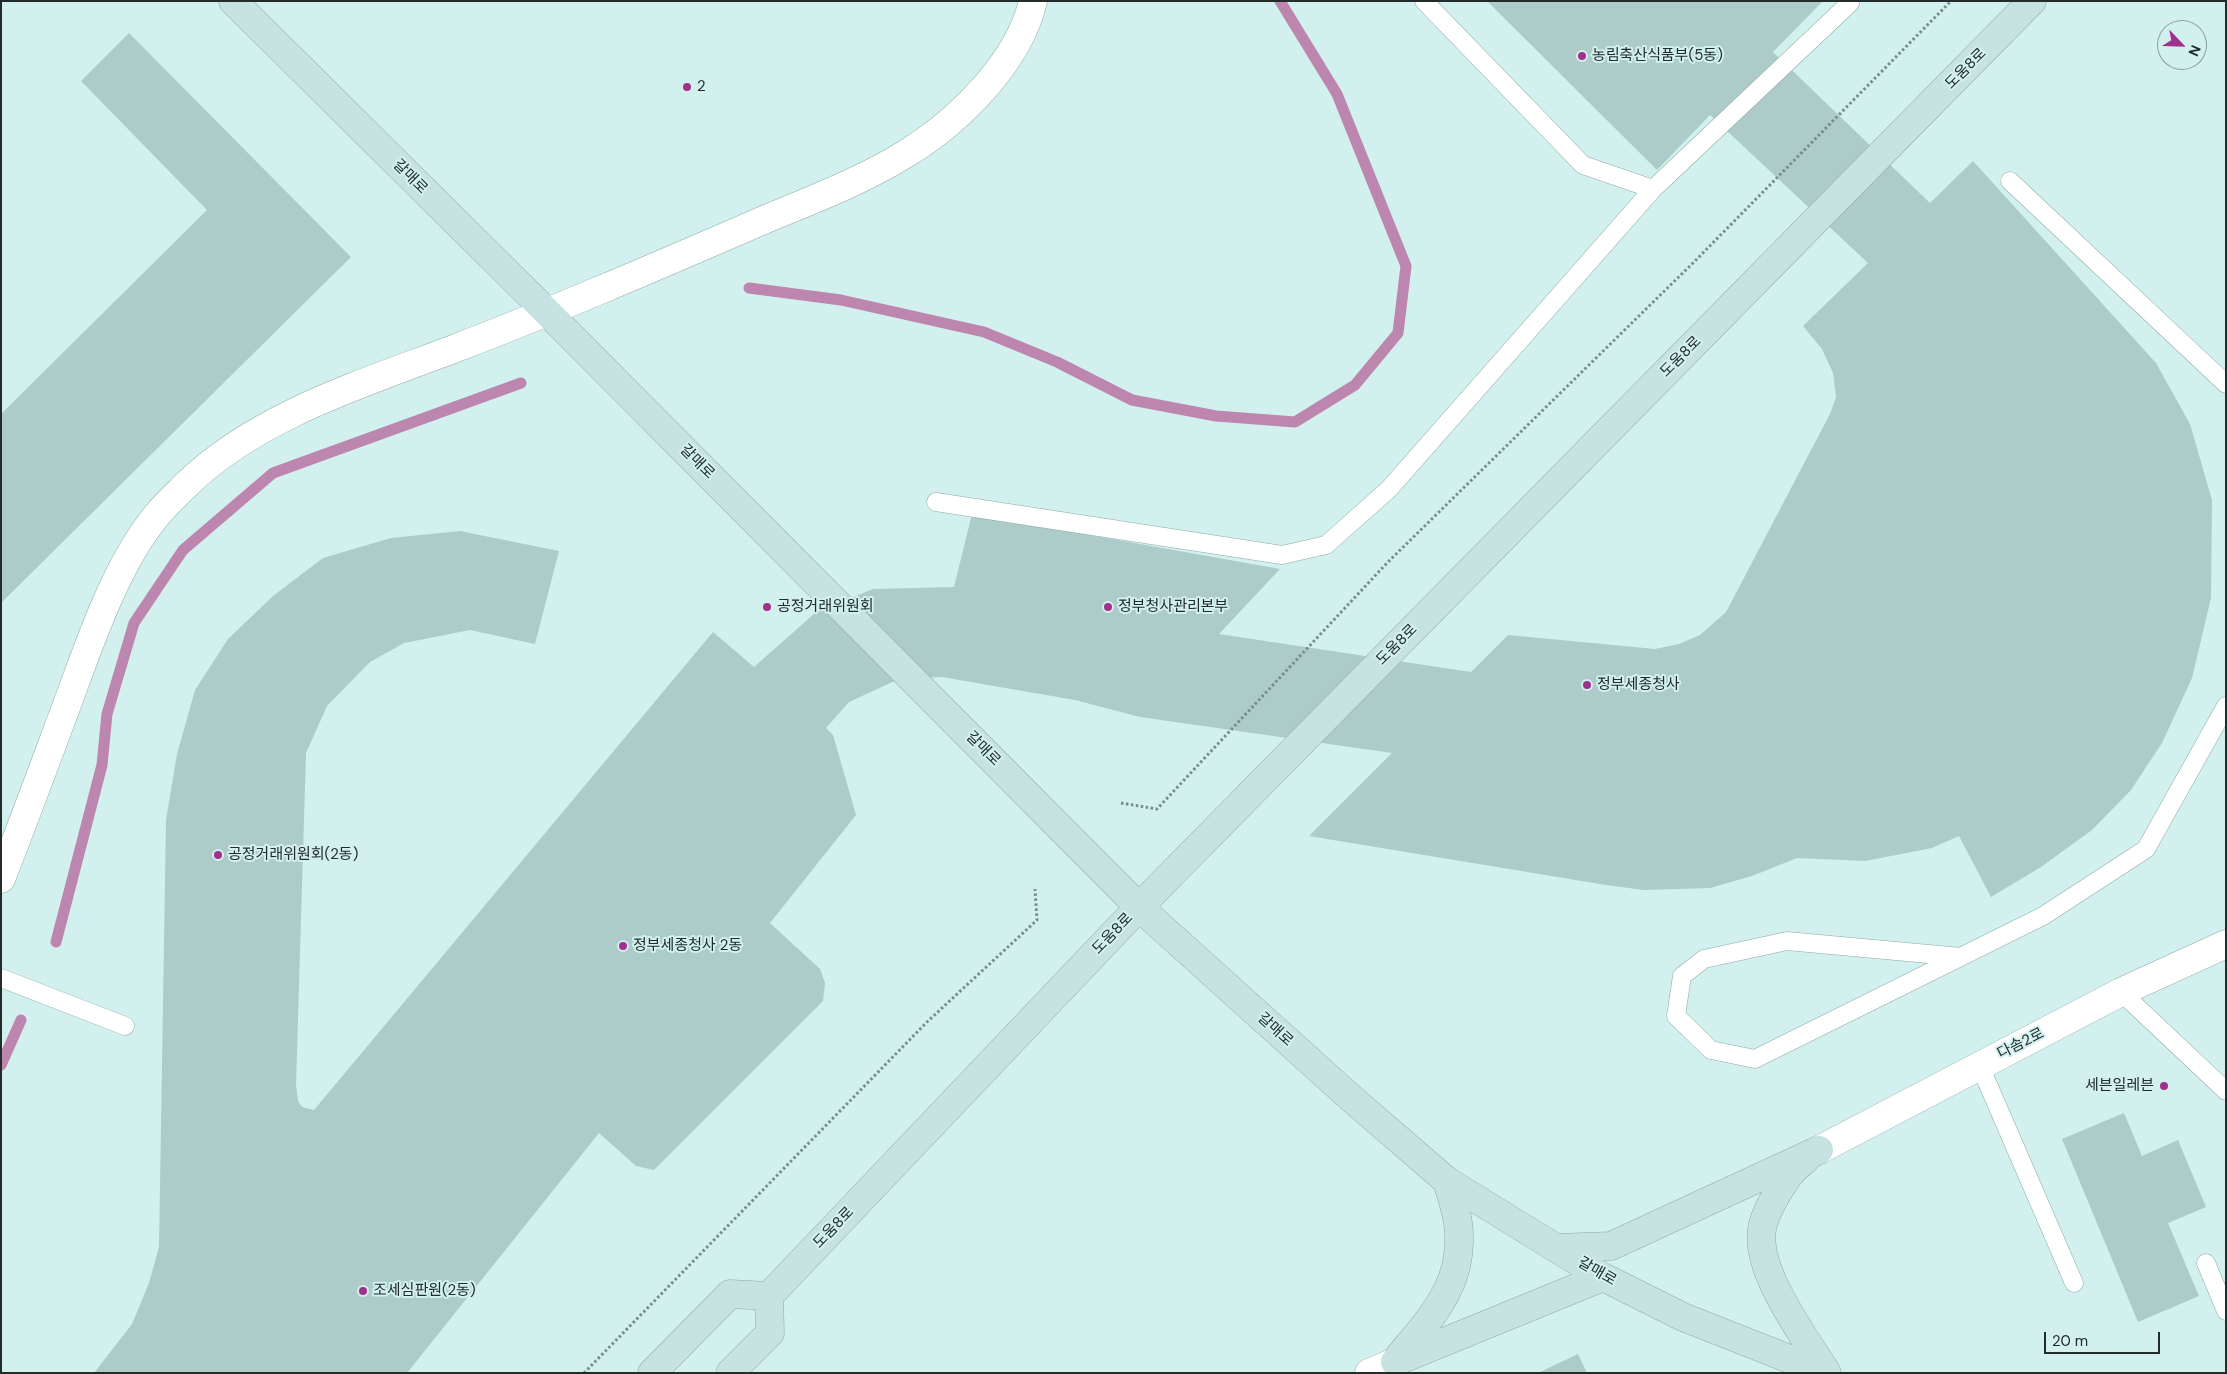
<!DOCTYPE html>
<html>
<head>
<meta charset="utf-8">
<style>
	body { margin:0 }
	#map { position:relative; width:2227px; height:1374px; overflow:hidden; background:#d2f0ee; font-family:"DM Sans",sans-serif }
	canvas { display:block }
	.frame { position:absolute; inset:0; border:2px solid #212c2b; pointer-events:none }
	.north { position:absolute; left:2157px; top:20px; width:50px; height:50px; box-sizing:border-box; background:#d2f0ee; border:1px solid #8ba2a0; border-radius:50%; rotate:114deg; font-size:14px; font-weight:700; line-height:20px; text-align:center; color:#212c2b }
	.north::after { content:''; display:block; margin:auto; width:18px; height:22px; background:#a2318e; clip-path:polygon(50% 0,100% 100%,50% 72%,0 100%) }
	.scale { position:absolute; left:2044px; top:1332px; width:116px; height:22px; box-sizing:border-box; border:2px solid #212c2b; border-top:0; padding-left:6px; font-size:15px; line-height:18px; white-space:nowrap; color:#212c2b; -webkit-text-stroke:4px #d2f0ee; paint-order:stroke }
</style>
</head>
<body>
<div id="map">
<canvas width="2227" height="1374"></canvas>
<div class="frame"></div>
<div class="north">N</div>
<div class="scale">20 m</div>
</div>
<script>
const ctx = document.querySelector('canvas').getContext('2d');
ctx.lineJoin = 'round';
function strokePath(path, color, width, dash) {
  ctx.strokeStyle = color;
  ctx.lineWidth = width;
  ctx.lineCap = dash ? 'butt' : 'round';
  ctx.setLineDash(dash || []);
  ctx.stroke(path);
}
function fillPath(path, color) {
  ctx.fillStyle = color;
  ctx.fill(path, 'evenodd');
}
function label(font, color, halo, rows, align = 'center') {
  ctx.font = font + ' "DM Sans","Noto Sans KR",sans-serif';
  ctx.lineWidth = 4;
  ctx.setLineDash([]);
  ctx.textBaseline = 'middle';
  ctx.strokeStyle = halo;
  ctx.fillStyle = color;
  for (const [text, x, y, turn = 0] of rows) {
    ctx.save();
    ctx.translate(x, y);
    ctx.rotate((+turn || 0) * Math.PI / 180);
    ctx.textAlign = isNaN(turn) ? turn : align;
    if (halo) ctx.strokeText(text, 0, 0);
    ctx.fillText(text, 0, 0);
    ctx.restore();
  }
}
strokePath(new Path2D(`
	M749,288l92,12 143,32 73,30 75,38 84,16 79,6 60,-37 43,-52 8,-67 -69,-172 -57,-93
	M56,942l46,-177 5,-51 27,-91 49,-73 90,-77 248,-90
	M1,1065l20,-45`), '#bd86af', 11);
fillPath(new Path2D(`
	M1487,1h336l-50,51 157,151 43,-42 183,202 34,61 22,76 -1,98 -19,80 -30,65 -31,47 -39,40 -51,37 -50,30 -32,-61 -27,12 -67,13 -68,-3 -45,18 -42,12 -66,2 -38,-5 -297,-49 83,-83 -252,-36 -65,-17 -133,-23 -43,2 -50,23 -23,26 7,7 23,80 -86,108 50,46 5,14 -2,18 -169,169 -18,-4 -37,-33 -192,240h-313l38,-49 17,-41 10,-36 7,-427 11,-66 18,-64 33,-51 45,-43 50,-38 68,-20 69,-7 99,20 -24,93 -65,-14 -66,13 -34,19 -43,44 -21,47 -10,332 2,16 4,6 12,3 399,-478 41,35 61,-54 58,-24 81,-2 18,-73 308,55 -61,65 252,38 37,-37 147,14 24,-5 21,-9 26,-23 104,-198 6,-17 -3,-24 -11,-24 -19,-23 65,-63 -158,-148 -53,55z
	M129,33l222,224 -350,346v-189l206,-204 -126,-129z
	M2124,1113l18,43 36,-16 28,67 -38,16 31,73 -61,26 -76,-183z
	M1578,1354l9,19h-49z`), '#adcbc8');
const lane = new Path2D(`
	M1424,1l159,164 70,24
	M2010,181l216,203
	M936,502l346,53 44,-10 63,-56 264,-300 197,-186 -1,-2
	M1961,957l-174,-16 -83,18 -22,17 -6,40 35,34 44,9 288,-143 103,-67 80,-143
	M1,978l124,48
	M2121,992l105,99
	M1980,1066l94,217
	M2206,1263l20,48`);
const street = new Path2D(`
	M1,879c22,-56 43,-113 64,-169 23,-62 50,-145 92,-195 9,-11 20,-21 30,-31 71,-69 178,-101 269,-136 97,-37 192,-78 287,-119 54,-24 113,-44 164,-76 52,-32 112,-91 126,-152
	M1819,1150l302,-158 105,-48
	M1369,1373l26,-11`);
const secondary = new Path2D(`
	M233,1l315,312 591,594 213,192 95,82 156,96 80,40 142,56
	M1805,1160c-13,9 -19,19 -27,32 -6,10 -12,21 -15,32 -12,43 42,113 64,149
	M1556,1248l55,-2 208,-96
	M1397,1359c35,-43 69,-76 61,-136 -2,-14 -7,-28 -11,-42
	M1395,1362l208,-85
	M652,1373l78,-79 39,2
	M730,1373l40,-40 -1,-37 370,-389 893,-906`);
strokePath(lane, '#8daaa7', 19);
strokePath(street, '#8daaa7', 29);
strokePath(secondary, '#8daaa7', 29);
strokePath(new Path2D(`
	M1121,803l36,6 230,-246 309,-303 255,-259
	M584,1373l343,-351 110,-102 -2,-31`), '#788d8b', 3, [2.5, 2.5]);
strokePath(lane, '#fff', 18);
strokePath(street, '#fff', 28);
strokePath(secondary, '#c6e3e2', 28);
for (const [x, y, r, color] of [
	[1582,56,5,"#a2318e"],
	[687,87,5,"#a2318e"],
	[767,607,5,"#a2318e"],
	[1108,607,5,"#a2318e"],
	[1587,685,5,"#a2318e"],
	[218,855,5,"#a2318e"],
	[623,946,5,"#a2318e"],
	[2164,1086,5,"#a2318e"],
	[363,1291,5,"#a2318e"]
]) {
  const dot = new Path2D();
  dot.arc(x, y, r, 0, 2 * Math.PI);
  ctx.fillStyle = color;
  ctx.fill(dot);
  strokePath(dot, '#d2f0ee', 2);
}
label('15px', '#212c2b', '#d2f0ee', [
	["농림축산식품부(5동)",1592,56],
	["2",697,87],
	["공정거래위원회",777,607],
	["정부청사관리본부",1118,607],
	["정부세종청사",1597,685],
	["공정거래위원회(2동)",228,855],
	["정부세종청사 2동",633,946],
	["세븐일레븐",2154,1086,"right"],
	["조세심판원(2동)",373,1291]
], 'left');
label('15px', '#212c2b', '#d2f0ee', [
	["도움8로",1966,69,-45],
	["갈매로",410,177,45],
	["도움8로",1681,357,-45],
	["갈매로",697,462,45],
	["도움8로",1397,645,-45],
	["갈매로",983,749,45],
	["도움8로",1113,934,-46],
	["갈매로",1275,1030,42],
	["다솜2로",2021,1044,-27],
	["도움8로",834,1228,-46],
	["갈매로",1597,1272,30]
]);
</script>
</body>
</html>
